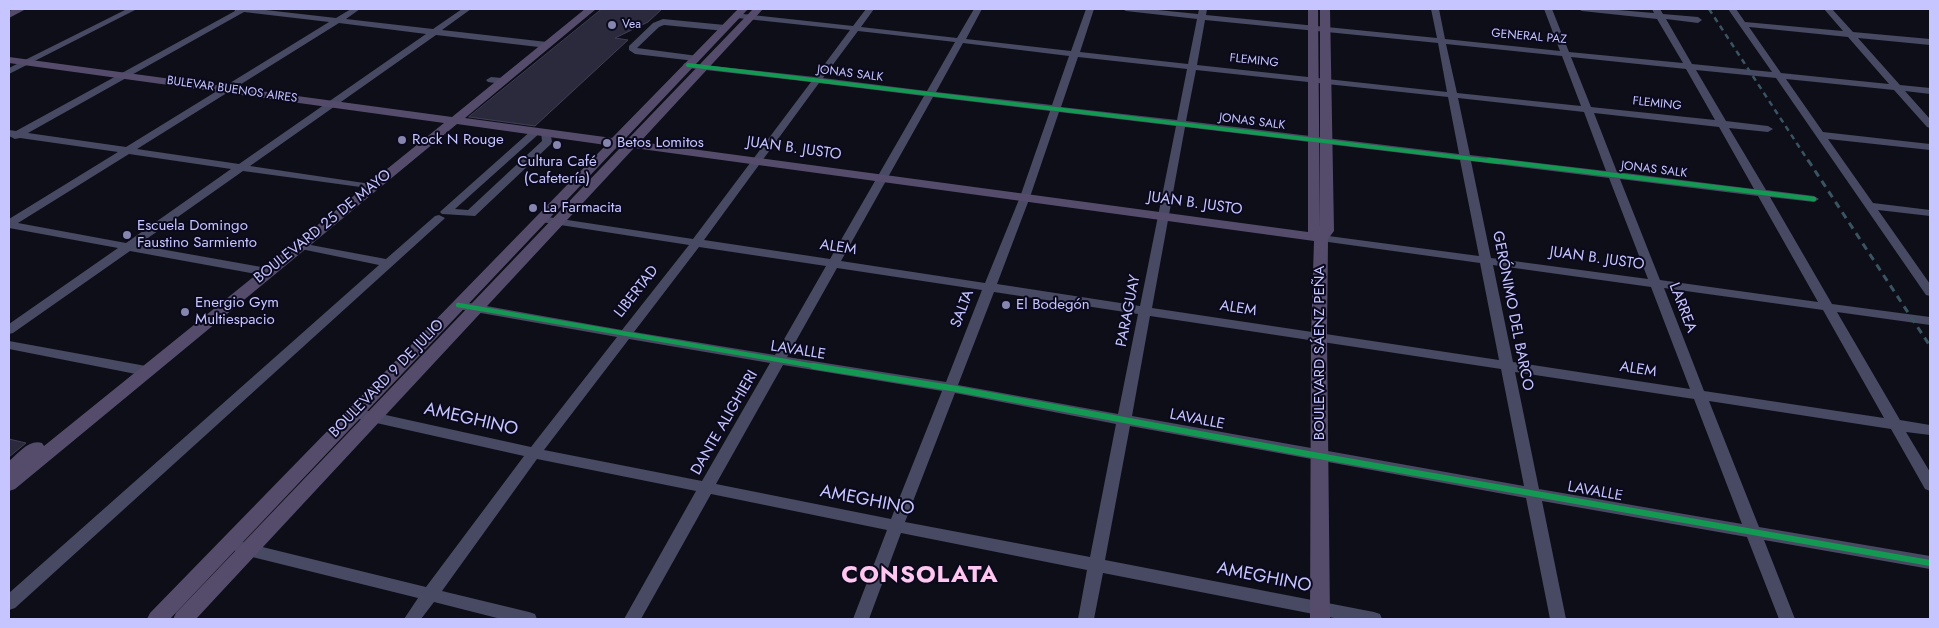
<!DOCTYPE html>
<html>
<head>
<meta charset="utf-8">
<style>
	body { margin:0 }
	#map { position:relative; width:1939px; height:628px; overflow:hidden; background:#0e0e18; font-family:Jost,sans-serif }
	canvas { display:block }
	.frame { position:absolute; inset:0; border:10px solid #c6c5ff; pointer-events:none }
</style>
</head>
<body>
<div id="map">
<canvas width="1939" height="628"></canvas>
<div class="frame"></div>
</div>
<script>
const ctx = document.querySelector('canvas').getContext('2d');
ctx.lineJoin = 'round';
function fillPath(path, color) {
  ctx.fillStyle = color;
  ctx.fill(path, 'evenodd');
}
function strokePath(path, color, width, dash) {
  ctx.strokeStyle = color;
  ctx.lineWidth = width;
  ctx.lineCap = dash ? 'butt' : 'round';
  ctx.setLineDash(dash || []);
  ctx.stroke(path);
}
function label(font, color, halo, rows, align = 'center') {
  ctx.font = font + ' Jost,sans-serif';
  ctx.lineWidth = 4;
  ctx.setLineDash([]);
  ctx.textBaseline = 'middle';
  ctx.strokeStyle = halo;
  ctx.fillStyle = color;
  for (const [text, x, y, turn = 0] of rows) {
    ctx.save();
    ctx.translate(x, y);
    ctx.rotate((+turn || 0) * Math.PI / 180);
    ctx.textAlign = isNaN(turn) ? turn : align;
    if (halo) ctx.strokeText(text, 0, 0);
    ctx.fillText(text, 0, 0);
    ctx.restore();
  }
}
const building = new Path2D(`
	M602,9h60l-14,13 -33,16 13,2 -93,86 -66,-9z
	M9,439l17,4 -17,14z`);
fillPath(building, '#2b2a3c');
strokePath(building, '#413f58', 1);
fillPath(new Path2D(`
	M127,9h10l-128,65v-6z
	M234,9h23l79,9 15,-9h9l-14,10 87,10 29,-20h9l-29,21 105,12 4,3 -4,3 -111,-13 -186,131 121,18 5,3 -1,2 -132,-18 -105,74 129,23 6,4 -2,3 -4,1 -137,-25 -117,82 -4,1v-10l109,-76 -109,-20v-9l109,-67 -98,-14 -5,1 -6,-3v-6l7,1 219,-120zM244,12l85,10 -203,125 -98,-14zM339,23l87,11 -187,130 -102,-15zM129,154l102,15 -105,74 -108,-20z
	M866,9h8l-13,18 96,11 17,-29h8l-16,30 105,12 15,-42h8l-14,43 108,12 9,-45 -71,-8 -4,-2h26l50,5 1,-5h8l-1,6 231,23 -6,-29h8l6,30 115,12 -16,-42h8l17,43 114,11 -26,-44 -75,-8 -4,-2h28l48,4 -2,-4h8l3,5 35,3 4,3 -4,3 -32,-4 26,45 80,8 -44,-63h8l9,13 98,9 -19,-22h8l21,23 77,7v6l-72,-7 42,47 30,3v6l-25,-3 25,28v9l-3,-1 -33,-37 -108,-11 37,53 107,12v6l-102,-11 45,64 57,7v6l-52,-6 52,74v12l-4,-1 -150,-217 -80,-8 30,51 42,5 5,3 -5,3 -39,-4 37,62 48,6 5,3 -5,3 -44,-5 62,107 98,13v8l-93,-13 63,108 30,5v10l-24,-3 24,40v19l-5,-2 -34,-60 -182,-28 50,126 171,29v13l-166,-29 31,79h-16l-32,-82 -205,-36 24,118h-16l-24,-121 -396,-72 -25,134 269,52 6,2 2,5h-43l-236,-46 -9,46h-16l9,-49 -186,-37 -32,86h-16l34,-89 -176,-36 -70,125h-17l72,-128 -159,-32 -95,132 87,21 6,2 2,5h-36l-67,-17 -13,17h-17l14,-21 -182,-45 -2,-5 2,-5 6,-1 184,45 98,-131 -170,-38 -5,-1 -2,-4 2,-4 5,-1 177,39 86,-110 -159,-28 -6,-4 2,-3 4,-1 164,29 67,-85 -148,-23 -6,-3 2,-2 4,-1 152,23 118,-157 -123,-14 -5,-3 2,-2 130,14 35,-47 -113,-12 -4,-3 1,-2 119,13zM1205,20l233,23 9,49 -250,-27zM1749,27l99,10 41,47 -108,-11zM858,31l97,11 -28,49 -104,-13zM963,43l106,13 -17,49 -116,-13zM1446,44l116,12 19,50 -124,-13zM1078,57l109,12 -10,51 -116,-13zM1571,57l115,12 29,51 -124,-13zM1196,70l252,27 11,57 -273,-33zM819,83l105,13 -94,163 -126,-19zM933,97l117,14 -30,86 -35,86 -144,-22zM1458,98l126,14 22,59 -136,-16zM1059,112l117,14 -36,180 -143,-22 33,-87zM1594,113l125,14 35,62 -137,-17zM1185,127l275,33 19,96 -158,-21 -6,3 6,3 159,22 19,97 -347,-52zM1471,161l138,17 39,101 -157,-21zM1620,179l138,17 60,106 -158,-22zM699,247l127,19 -51,89 -141,-23zM1493,265l158,22 39,102 -177,-27zM837,268l145,22 -36,92 -159,-25zM1664,288l159,22 61,108 -180,-27zM994,292l144,22 -20,100 -160,-29zM1150,316l351,53 23,117 -392,-70zM629,339l141,24 -68,118 -158,-31zM783,365l159,26 -51,128 -175,-35zM1515,372l179,27 48,125 -203,-35zM955,393l161,31 -26,133 -185,-35z
	M663,19l62,6 4,3 -4,3 -61,-6 -5,2 -22,21 61,8v4l-3,1 -60,-7 -6,-4v-4l24,-23z
	M491,77l11,1 5,3 -5,3 -14,-2 -2,-2z
	M537,128l5,3 8,-1 2,12 -1,2 -76,72 -33,-2 -2,-2 2,-2 91,-81zM541,132l1,9 -74,69 -13,-1z
	M439,215l6,3 -2,2 -428,388 -6,2v-17l370,-328 -83,-17 -2,-2 2,-2 4,-1 86,16 49,-43z
	M9,341l137,25 5,2 2,3 -2,3 -5,2 -137,-27z`), '#484962');
fillPath(new Path2D(`
	M14,9h12l-17,9v-7z
	M585,9h11l-131,109 147,20 126,-129h10l-124,131h3l126,-131h10l-123,133 668,90v-223h10l2,220v-220h10l4,222 -6,8 -1,98 3,282h-20l1,-282 3,-96 -680,-93 -438,471h-23l3,-6 445,-466 -3,-1 -448,473h-23l3,-6 456,-468 -149,-21 -442,365 -6,2v-30c10,-8 20,-22 33,-18l2,3 400,-323 -435,-60v-6l443,60z`), '#554c6c');
strokePath(new Path2D(`
	M1709,9l100,153`), '#3b5462', 2.5, [5.5, 4.5]);
strokePath(new Path2D(`
	M1808,160l122,186`), '#3b5462', 3, [7, 5.5]);
strokePath(new Path2D(`
	M688,65l811,97`), '#139951', 4);
strokePath(new Path2D(`
	M1489,160l325,39
	M458,305l362,62`), '#139951', 4.5);
strokePath(new Path2D(`
	M813,366l138,22 368,68 611,107`), '#139951', 6);
for (const [x, y, r, color] of [
	[612,25,5,"#8685ae"],
	[402,140,5,"#8685ae"],
	[607,143,5,"#8685ae"],
	[557,145,5,"#8685ae"],
	[533,208,5,"#8685ae"],
	[127,235,5,"#8685ae"],
	[1006,305,5,"#8685ae"],
	[185,312,5,"#8685ae"]
]) {
  const dot = new Path2D();
  dot.arc(x, y, r, 0, 2 * Math.PI);
  ctx.fillStyle = color;
  ctx.fill(dot);
  strokePath(dot, '#0b091d', 2);
}
label('12px', '#c6c5ff', '#0b091d', [
	["Vea",622,25]
], 'left');
label('12px', '#c6c5ff', '#0b091d', [
	["GENERAL PAZ",1529,37,5],
	["FLEMING",1254,61,6],
	["JONAS SALK",850,74,7],
	["BULEVAR BUENOS AIRES",232,90,8],
	["FLEMING",1657,104,6],
	["JONAS SALK",1252,122,7],
	["JONAS SALK",1654,170,7]
]);
label('15px', '#c6c5ff', '#0b091d', [
	["Rock N Rouge",412,140],
	["Betos Lomitos",617,143],
	["Cultura Café",557,162,"center"],
	["(Cafetería)",557,179,"center"],
	["La Farmacita",543,208],
	["Escuela Domingo",137,226],
	["Faustino Sarmiento",137,243],
	["Energio Gym",195,303],
	["Multiespacio",195,320],
	["El Bodegón",1016,305]
], 'left');
label('15px', '#c6c5ff', '#0b091d', [
	["JUAN B. JUSTO",794,149,8],
	["JUAN B. JUSTO",1195,204,8],
	["BOULEVARD 25 DE MAYO",323,227,-39],
	["ALEM",838,248,9],
	["JUAN B. JUSTO",1597,259,8],
	["LIBERTAD",637,292,-52],
	["LARREA",1682,308,69],
	["SALTA",963,309,-69],
	["ALEM",1238,309,9],
	["PARAGUAY",1129,311,-79],
	["GERÓNIMO DEL BARCO",1512,311,79],
	["LAVALLE",798,351,9],
	["BOULEVARD SÁENZ PEÑA",1320,353,-90],
	["ALEM",1638,370,9],
	["BOULEVARD 9 DE JULIO",387,379,-46],
	["LAVALLE",1197,420,11],
	["DANTE ALIGHIERI",725,423,-60],
	["LAVALLE",1595,492,10]
]);
label('18px', '#c6c5ff', '#0b091d', [
	["AMEGHINO",471,420,13],
	["AMEGHINO",867,501,11],
	["AMEGHINO",1264,578,11]
]);
ctx.letterSpacing = '1px';
label('bold 24px', '#ffc7ef', '#0b091d', [
	["CONSOLATA",920,576]
]);
ctx.letterSpacing = '0px';
</script>
</body>
</html>
